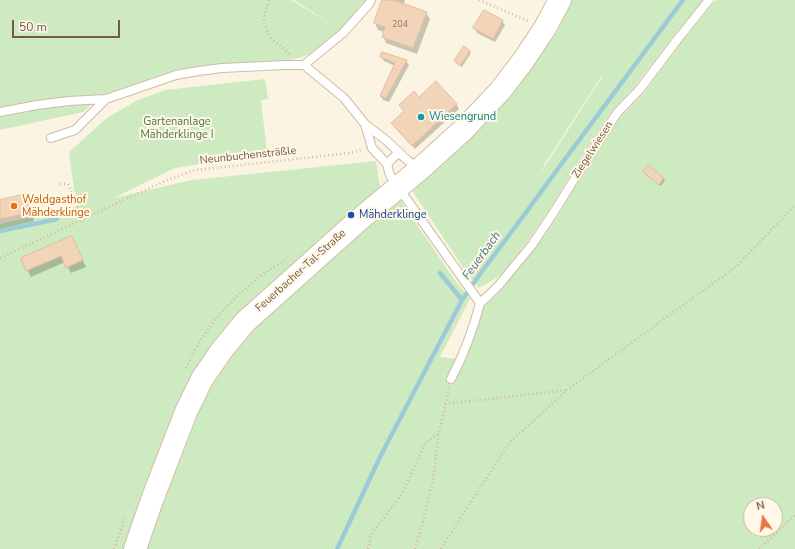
<!DOCTYPE html>
<html>
<head>
<meta charset="utf-8">
<style>
	body { margin:0 }
	#map { position:relative; width:795px; height:549px; overflow:hidden; background:#fcf4e2; font-family:"Nunito Sans",sans-serif }
	canvas { display:block }
	.north { position:absolute; left:743px; top:497px; width:40px; height:40px; box-sizing:border-box; background:#fff8e8; border:1px solid #c7b9a8; border-radius:50%; rotate:347deg; font-size:11px; font-weight:700; line-height:16px; text-align:center; color:#745b48 }
	.north::after { content:''; display:block; margin:auto; width:14px; height:18px; background:#e77745; clip-path:polygon(50% 0,100% 100%,50% 72%,0 100%) }
	.scale { position:absolute; left:12px; top:20px; width:108px; height:18px; box-sizing:border-box; border:2px solid #745b48; border-top:0; padding-left:5px; font-size:12px; line-height:14px; white-space:nowrap; color:#745b48; -webkit-text-stroke:3px #fff8e8; paint-order:stroke }
</style>
</head>
<body>
<div id="map">
<canvas width="795" height="549"></canvas>
<div class="north">N</div>
<div class="scale">50 m</div>
</div>
<script>
const ctx = document.querySelector('canvas').getContext('2d');
ctx.lineJoin = 'round';
function fillPath(path, color) {
  ctx.fillStyle = color;
  ctx.fill(path, 'evenodd');
}
function strokePath(path, color, width, dash) {
  ctx.strokeStyle = color;
  ctx.lineWidth = width;
  ctx.lineCap = dash ? 'butt' : 'round';
  ctx.setLineDash(dash || []);
  ctx.stroke(path);
}
function label(font, color, halo, rows, align = 'center') {
  ctx.font = font + ' "Nunito Sans",sans-serif';
  ctx.lineWidth = 4;
  ctx.setLineDash([]);
  ctx.textBaseline = 'middle';
  ctx.strokeStyle = halo;
  ctx.fillStyle = color;
  for (const [text, x, y, turn = 0] of rows) {
    ctx.save();
    ctx.translate(x, y);
    ctx.rotate((+turn || 0) * Math.PI / 180);
    ctx.textAlign = isNaN(turn) ? turn : align;
    if (halo) ctx.strokeText(text, 0, 0);
    ctx.fillText(text, 0, 0);
    ctx.restore();
  }
}
fillPath(new Path2D(`
	M0,0h291l43,26 -40,-26h73l-25,30 -34,25 -17,5 -113,9 -73,25 -22,18 -83,18z
	M572,0h131l-30,37 -38,49 -23,25 -38,58 -25,41 -21,31 -28,35 -21,12 -15,-19 -53,-80 87,-79 58,-76zM601,77h1l-64,100 8,-15z
	M716,0h79v549h-467v-1v1h-184l65,-167 35,-50 154,-135 56,82 16,20 -30,58 26,3 18,-54 15,-13 37,-46 22,-31 24,-41 37,-56 25,-26 37,-50zM751,505h24v24h-24z
	M265,79l3,20 -7,1 6,53 -92,15 -61,30 78,-18 184,-19 4,27 -147,133 -101,228h-132v-325l80,-18 -6,-16 -5,-38 38,-34 29,-17 29,-11z`), '#ceeac0');
fillPath(new Path2D(`
	M383,0h22l-1,5 22,8 4,6 -13,35 -31,-11 -3,-7 1,-4 -6,-2 -3,-7z
	M502,21l3,4 -10,17 -18,-9 -2,-5z
	M464,48l7,5 -9,14 -6,-4 -1,-2z
	M382,57l24,4 3,4 -20,37 -6,-2 -2,-4 14,-30 -11,-5z
	M436,83l21,22 2,4 -44,40 -20,-22 -3,-4 13,-11 -5,-7 19,-7z
	M648,167l16,12 1,1 -4,6 -16,-12 -1,-2z
	M25,196l5,8 4,17 -34,8v-28z
	M72,237l14,30 -15,6 -6,-11 -34,15 -9,-18z`), '#0003');
strokePath(new Path2D(`
	M0,231l57,-12
	M440,273l22,27
	M337,549l43,-92 82,-157 18,-26 47,-63 30,-41 126,-170`), '#9ccad7', 4.5);
const building = new Path2D(`
	M382,0h11l34,12 -14,36 -31,-11 3,-10 -11,-4z
	M484,10l19,10 -10,19 -20,-11z
	M464,46l6,5 -10,15 -6,-5z
	M382,52l25,8 -21,38 -6,-2 15,-33 -15,-6z
	M436,81l21,23 -45,42 -21,-23 13,-12 -5,-6 15,-14 5,6z
	M648,165l16,13 -5,7 -16,-13z
	M26,194l4,19 -30,6v-19z
	M72,236l11,24 -17,8 -5,-12 -35,15 -5,-13z`);
fillPath(building, '#f2d4b9');
strokePath(building, '#e4bc99', 1);
const lane = new Path2D(`
	M304,65l39,-32 26,-29 2,-4
	M0,112l37,-7 32,-4 37,-2 70,-24 23,-4 23,-3 63,-3h19l40,33 21,26 22,17 20,19 12,8
	M365,124l7,24 15,16 2,8 2,5 89,126c-7,28 -16,51 -29,76
	M51,138l24,-8 31,-31
	M387,164l12,-12
	M480,303l8,-7 11,-11 33,-40 22,-33 24,-39 39,-60 23,-24 37,-49 32,-40`);
const secondary = new Path2D(`
	M135,549l17,-49 34,-88 16,-33 20,-29 23,-28 115,-103 60,-50 44,-40 36,-38 23,-30 22,-33 15,-28`);
strokePath(lane, '#cdbca8', 10);
strokePath(secondary, '#d2bea8', 24);
strokePath(new Path2D(`
	M269,0l-5,15v9l6,13 21,18
	M479,0l49,21
	M60,184h8l15,35
	M0,258l167,-78 28,-10 29,-3 125,-14 12,-3
	M186,368l15,-29 19,-25 17,-18 23,-20 28,-18
	M445,404l122,-14
	M114,549l12,-33
	M368,549l3,-15 31,-40 23,-50 14,-11
	M415,549l7,-24 11,-45 6,-47 10,-45
	M441,549l20,-32 49,-75 57,-52 171,-125 57,-60
	M759,549l36,-34`), '#d6b89d', 2.5, [1, 3]);
strokePath(lane, '#fff', 8);
strokePath(secondary, '#fff', 22);
for (const [x, y, r, color] of [
	[421,117,4,"#0f9aa8"],
	[14,206,4,"#e8710a"],
	[351,215,4,"#1a4fb4"]
]) {
  const dot = new Path2D();
  dot.arc(x, y, r, 0, 2 * Math.PI);
  ctx.fillStyle = color;
  ctx.fill(dot);
  strokePath(dot, '#fff8e8', 1.5);
}
label('9px', '#947964', null, [
	["204",400,25]
]);
label('11px', '#0d838f', '#fff8e8', [
	["Wiesengrund",429,117]
], 'left');
label('11px', '#4c7940', '#fff8e8', [
	["Gartenanlage",177,122],
	["Mähderklinge I",177,135]
]);
label('11px', '#745b48', '#fff8e8', [
	["Ziegelwiesen",593,150,-57],
	["Neunbuchensträßle",248,156,-6],
	["Feuerbacher-Tal-Straße",301,271,-42]
]);
label('11px', '#c56008', '#fff8e8', [
	["Waldgasthof",22,200],
	["Mähderklinge",22,213]
], 'left');
label('11px', '#164399', '#fff8e8', [
	["Mähderklinge",359,215]
], 'left');
label('italic 12px', '#417687', '#fff8e8', [
	["Feuerbach",482,256,-54]
]);
</script>
</body>
</html>
